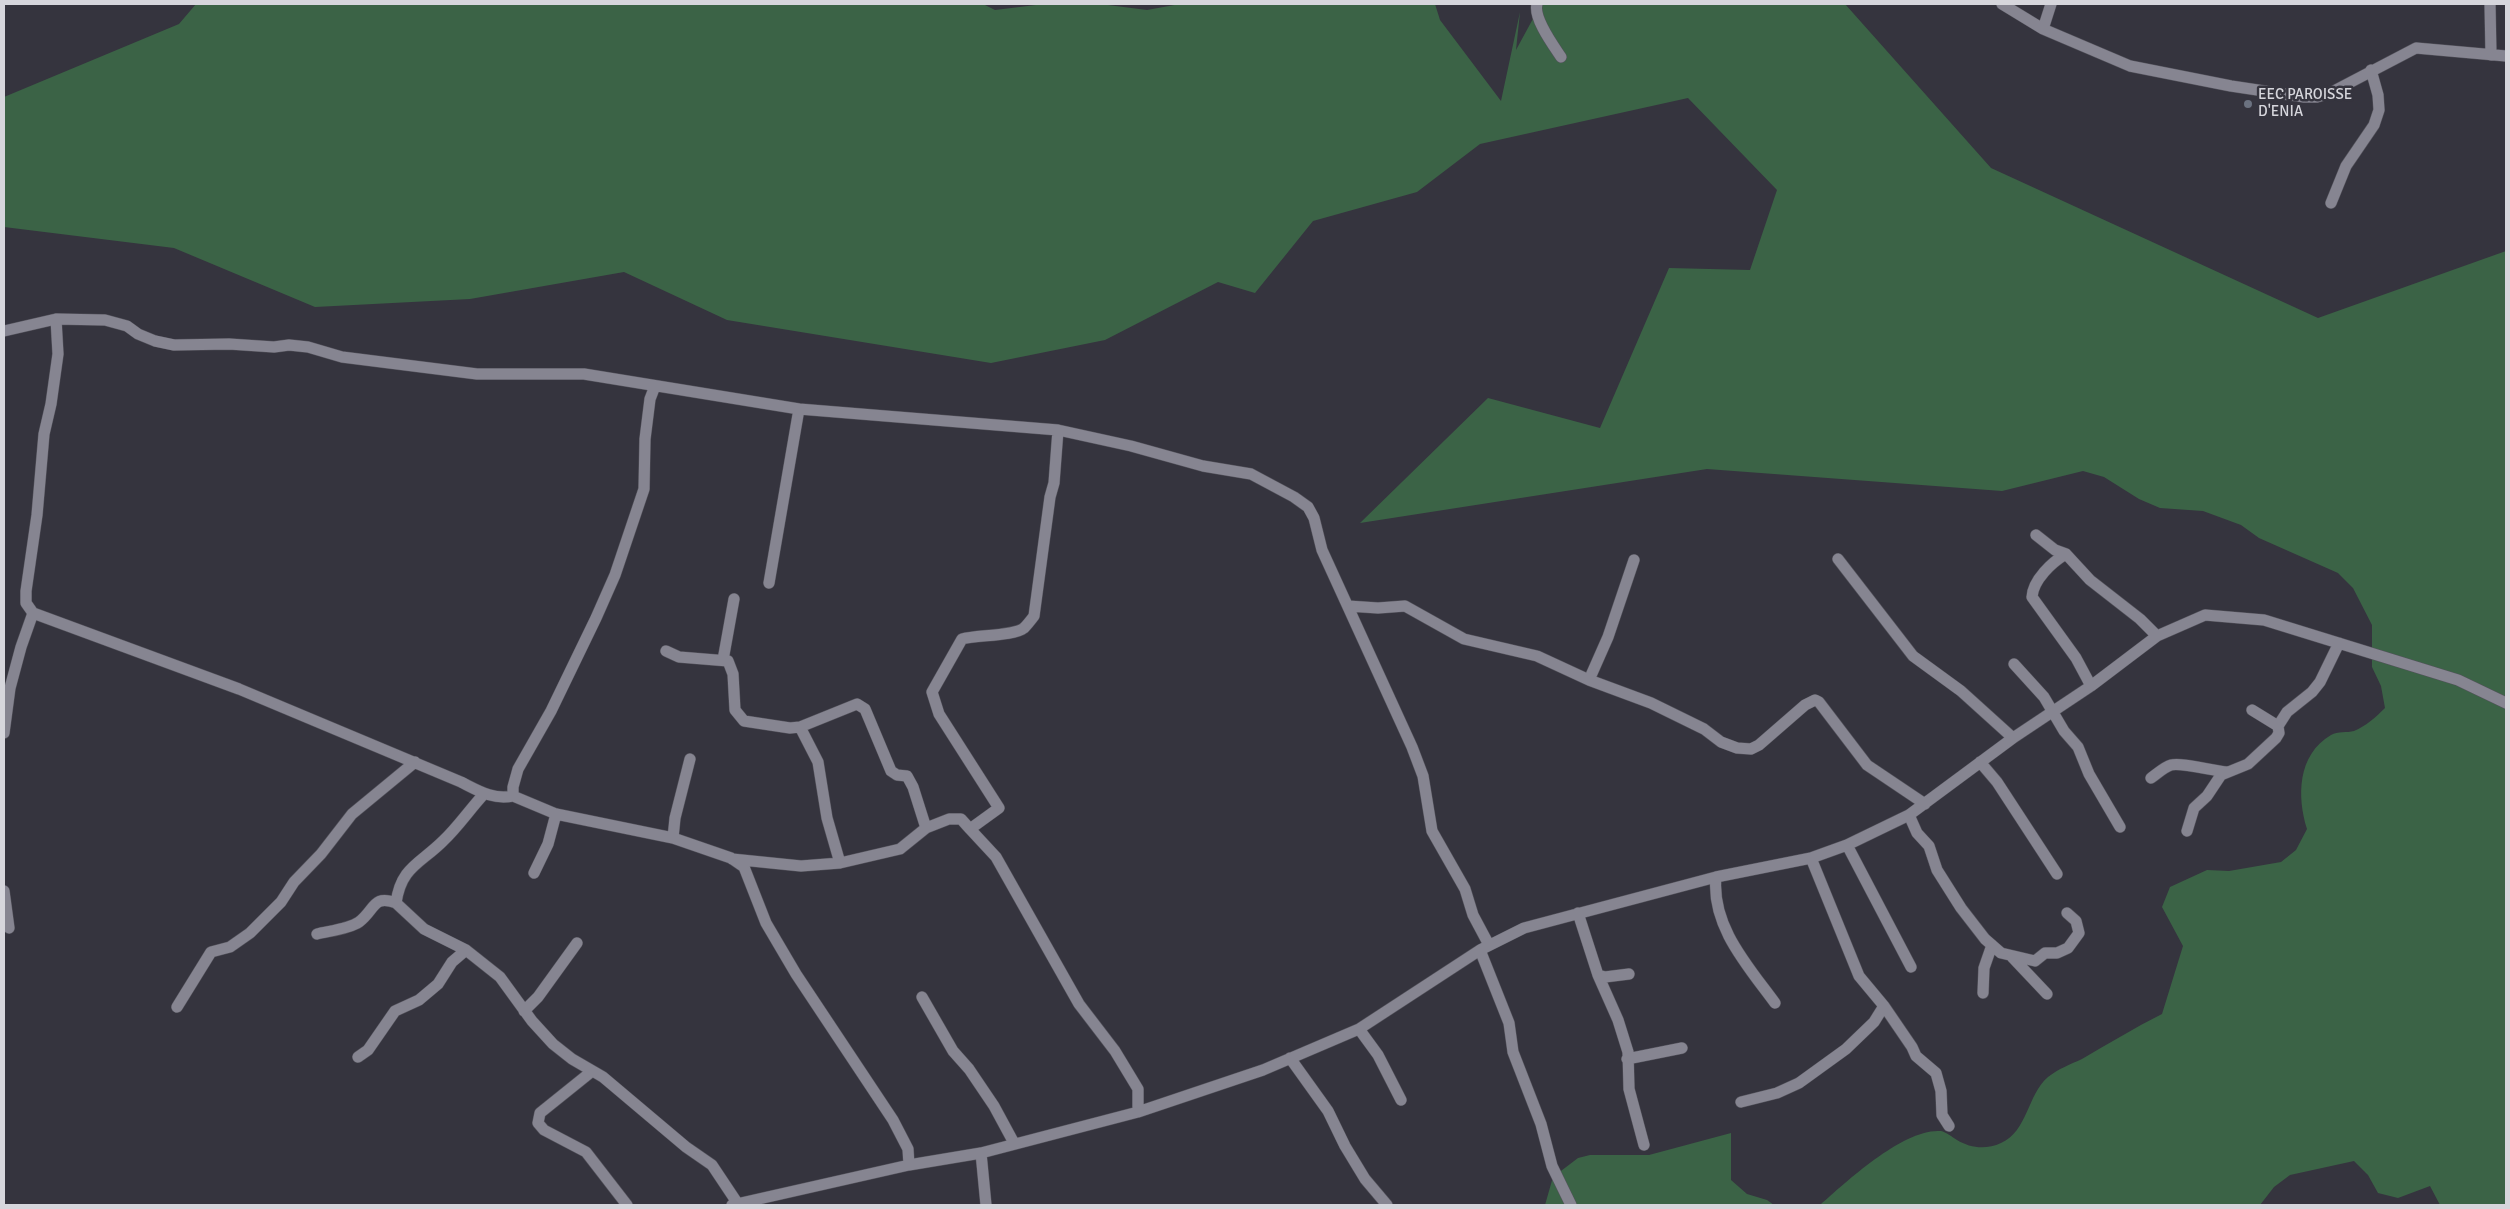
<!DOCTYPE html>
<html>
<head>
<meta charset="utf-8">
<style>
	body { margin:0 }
	#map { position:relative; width:2510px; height:1209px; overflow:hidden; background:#35343e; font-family:Signika,sans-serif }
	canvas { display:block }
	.frame { position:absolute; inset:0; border:5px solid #d6d6dc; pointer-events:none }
</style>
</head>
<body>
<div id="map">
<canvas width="2510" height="1209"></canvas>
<div class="frame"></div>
</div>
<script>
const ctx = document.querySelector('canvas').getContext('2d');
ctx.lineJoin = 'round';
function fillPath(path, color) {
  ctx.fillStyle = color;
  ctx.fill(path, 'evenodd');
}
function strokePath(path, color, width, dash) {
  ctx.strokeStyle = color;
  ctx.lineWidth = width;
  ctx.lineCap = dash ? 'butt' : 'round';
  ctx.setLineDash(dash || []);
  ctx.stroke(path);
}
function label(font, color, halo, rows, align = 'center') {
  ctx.font = font + ' Signika,sans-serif';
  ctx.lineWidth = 5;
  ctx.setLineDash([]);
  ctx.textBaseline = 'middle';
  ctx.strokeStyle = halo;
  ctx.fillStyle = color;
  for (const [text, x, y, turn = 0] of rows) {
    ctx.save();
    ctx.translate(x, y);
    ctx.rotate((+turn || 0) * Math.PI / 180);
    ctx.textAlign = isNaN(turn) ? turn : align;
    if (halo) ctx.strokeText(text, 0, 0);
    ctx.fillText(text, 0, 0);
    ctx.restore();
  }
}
fillPath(new Path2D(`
	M196,4h787l12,6 49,-6h56l47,6 33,-6h255l5,16 61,81 19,-89 -4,38 25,-46h304l146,164 327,150 188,-67v954h-66l-10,-19 -32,12 -20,-5 -10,-18 -14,-14 -64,14 -16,12 -14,18h-440c27,-24 84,-77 121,-74 5,1 11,6 16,9 13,8 29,10 44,3 27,-12 26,-48 47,-66 10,-8 23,-13 34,-18 26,-15 52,-31 80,-45l21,-68 -21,-39 8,-20 37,-17 22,1 52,-9 15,-12 11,-21c-10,-32 -10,-74 24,-94 7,-4 16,-2 23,-4 12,-5 22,-14 31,-23l-4,-22 -9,-19v-42l-19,-37 -15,-15 -79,-35 -18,-13 -38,-14 -43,-3 -21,-9 -35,-22 -21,-6 -81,20 -295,-22 -347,54 128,-125 112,30 69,-160 81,2 27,-80 -89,-92 -208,46 -63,48 -104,29 -58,72 -37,-11 -113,58 -114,23 -264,-43 -103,-48 -154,27 -155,8 -141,-59 -170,-21v-130l175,-73z
	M1731,1133v47l16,14 20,6 7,5h-229l8,-28 25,-19 12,-3h59z`), '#3b6346');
const minor = new Path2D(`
	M1537,4c-4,14 16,41 24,53
	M2002,4l41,25 87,37 101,20 73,11h13l13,-4 86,-45 90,8
	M2490,4l1,51
	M2043,29l8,-25
	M2331,203l15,-37 28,-41 5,-15 -1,-15 -7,-25
	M4,331l52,-12 49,1 22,6 11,8 17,7 19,4 55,-1 45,3 15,-2 19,2 34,10 135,17h107l215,35 259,21 73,16 72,20 48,8 43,23 14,10 6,11 8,32 90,197 11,29 9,55 33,58 8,26 16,30
	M655,386l-5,13 -5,40 -1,50 -29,86 -19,43 -45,93 -33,58 -5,18v9l43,18 117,24 58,20 13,9 22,56 30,51 97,146 15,29 1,16
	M1058,430l-4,53 -4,14 -16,119c-3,4 -7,9 -10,12 -10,8 -47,7 -62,11l-30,53 7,22 60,94 -29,21 26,28 83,147 36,47 23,38v23
	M2036,535l19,15 11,4 24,26 50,39 17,17
	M2066,554c-14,8 -33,26 -34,43l44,61 15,28
	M1838,559l75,97 48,35 52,47
	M769,583l30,-174
	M1348,606l30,2 27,-2 59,33 73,17 52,24 62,23 53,26 17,13 16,6 14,1 8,-4 46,-40 10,-5 4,2 48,63 58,39
	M33,613l-7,-10v-12l11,-76 7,-81 7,-30 7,-50 -2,-35
	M666,651l13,6 49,4 5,13 2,36 9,11 46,7 10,-1 57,-23 8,5 26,62 6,4 10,1 6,11 13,41 23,-9h12l9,10
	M723,660l11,-61
	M2014,664l30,33 20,34 14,16 11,27 31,53
	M1589,680l19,-43 26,-77
	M2252,710l26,16
	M800,727l18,35 9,56 13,45
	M4,733l6,-45 11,-41 12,-34 206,76 222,93c18,9 32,18 52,14
	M1980,762l17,20 60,92
	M2151,778c6,-4 13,-11 20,-13 10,-3 42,6 56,7
	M484,794c-14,15 -26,33 -41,47 -23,23 -42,26 -47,62l28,26 42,21 34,27 32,44 21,23 19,15 31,18 83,70 26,18 26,39
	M1909,815l8,18 12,13 8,24 24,38 24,31 16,14 34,8 10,-8h12l11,-5 11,-15 -3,-12 -9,-8
	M2187,831l7,-23 13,-12 14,-21 27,-11 28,-26 3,-5 -1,-7 9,-14 25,-20 8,-10 19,-39
	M673,838l2,-20 15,-59
	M1847,845l64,122
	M1811,858l48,118 25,30 28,41 4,9 20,17 5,18 1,24 7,11
	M732,859l69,7 39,-3 60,-14 26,-21
	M534,873l14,-29 8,-30
	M1716,877c-5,49 32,89 59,126
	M4,891l5,37
	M1578,913l20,62 20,45 10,32 1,37 15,56
	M317,934c12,-3 32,-5 42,-12 16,-12 14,-28 37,-19
	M1480,950l29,73 4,29 28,72 11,42 19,39
	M2012,957l35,37
	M1598,975l7,2 24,-3
	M1983,993l1,-25 8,-23
	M922,997l31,54 16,18 25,37 20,37
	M177,1007l34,-55 19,-5 20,-14 31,-31 13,-20 27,-28 31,-40 63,-52
	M524,1011l14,-14 39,-54
	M1359,1029l19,26 23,45
	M358,1057l10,-7 27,-39 24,-11 19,-16 14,-22 14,-12
	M1290,1058l38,53 17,35 20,33 22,26
	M1627,1059l55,-11
	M591,1072l-51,41 -2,10 6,7 42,22 41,53
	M1741,1102l36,-9 22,-10 47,-34 28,-27 10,-16
	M981,1153l5,52
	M732,1205l177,-40 72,-12 157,-41 125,-42 96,-41 121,-79 44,-22 192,-51 95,-19 36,-13 62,-30 104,-77 78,-52 66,-50 48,-21 59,5 194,60 48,23`);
strokePath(minor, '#54535c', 12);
strokePath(minor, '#868591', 11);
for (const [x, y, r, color] of [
	[2248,104,5,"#6b7280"]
]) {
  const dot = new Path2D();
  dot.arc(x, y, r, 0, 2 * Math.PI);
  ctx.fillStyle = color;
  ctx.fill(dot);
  strokePath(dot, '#35343e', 2);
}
label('15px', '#d6d6dc', '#35343e', [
	["EEC PAROISSE",2258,95],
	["D'ENIA",2258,112]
], 'left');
</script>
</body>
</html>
